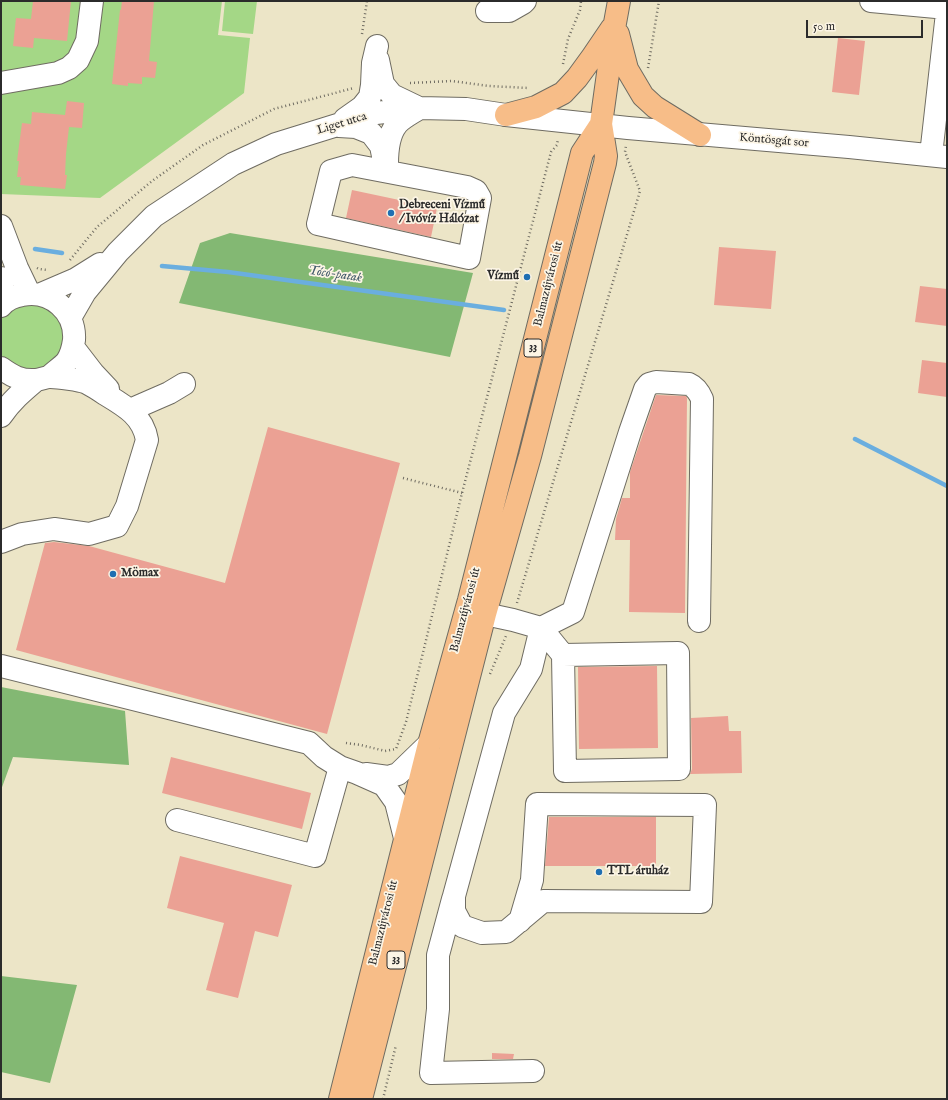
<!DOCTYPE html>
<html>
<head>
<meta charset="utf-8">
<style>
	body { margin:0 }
	#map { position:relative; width:948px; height:1100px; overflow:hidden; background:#ece5c7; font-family:"IM FELL English",serif }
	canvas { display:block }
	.frame { position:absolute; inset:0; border:2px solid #2b2b2b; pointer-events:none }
	.scale { position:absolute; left:806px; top:20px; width:117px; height:18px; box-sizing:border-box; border:2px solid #2b2b2b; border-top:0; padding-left:5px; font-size:12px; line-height:14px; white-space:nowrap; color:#2b2b2b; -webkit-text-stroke:3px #fcf5e5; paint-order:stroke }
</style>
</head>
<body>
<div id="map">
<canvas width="948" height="1100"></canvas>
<div class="frame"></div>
<div class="scale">50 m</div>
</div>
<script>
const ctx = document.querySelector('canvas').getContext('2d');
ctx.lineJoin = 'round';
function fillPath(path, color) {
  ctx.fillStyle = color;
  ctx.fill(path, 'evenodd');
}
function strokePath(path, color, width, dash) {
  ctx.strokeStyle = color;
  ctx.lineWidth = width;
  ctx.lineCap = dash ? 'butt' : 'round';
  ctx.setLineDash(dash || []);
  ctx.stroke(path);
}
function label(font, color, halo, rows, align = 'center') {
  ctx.font = font + ' "IM FELL English",serif';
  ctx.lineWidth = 3.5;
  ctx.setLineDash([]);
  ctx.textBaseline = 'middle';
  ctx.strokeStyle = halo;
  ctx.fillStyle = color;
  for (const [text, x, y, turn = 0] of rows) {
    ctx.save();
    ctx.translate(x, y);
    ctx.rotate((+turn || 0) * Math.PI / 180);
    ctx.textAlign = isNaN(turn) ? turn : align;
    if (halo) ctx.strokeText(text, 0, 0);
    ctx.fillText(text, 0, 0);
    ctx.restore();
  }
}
fillPath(new Path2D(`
	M1,1h221l-4,34 32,3 -6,55 -144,105 -99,-4z
	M225,1h32l-4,33 -31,-3z
	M44,303l19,19 1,27 -18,19 -18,3 -24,-12 -3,-5v-35l2,-3 14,-12z`), '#a4d786');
fillPath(new Path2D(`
	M230,233l243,40 -23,84 -271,-54 21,-60z
	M1,687l124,24 4,54 -116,-8 -12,33z
	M1,976l76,9 -27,98 -49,-11z`), '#83b873');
strokePath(new Path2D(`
	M35,249l27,4
	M162,266l66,6 276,38
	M855,439l92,47`), '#6aaedf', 4.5);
fillPath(new Path2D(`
	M33,1h38l-4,40 -33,-3 -1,10 -20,-2 3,-28 15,1z
	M122,1h32l-5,60 8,1 -2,16 -13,-1v7l-14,-1v3l-16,-2 8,-74h1z
	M838,38l27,3 -6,54 -27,-3z
	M67,101l17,2 -2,25 -13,-1 -3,27 -1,21h2l-2,14 -45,-4 1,-8h-4l2,-16h-2l5,-38 9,1 1,-12 33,3z
	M352,190l85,18 -6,29 -85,-19z
	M719,247l57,4 -5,58 -57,-4z
	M920,286l27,3v37l-32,-4z
	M922,360l25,3v34l-29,-4z
	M656,395l30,1 1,2 -2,215 -56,-1 1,-72h-15l1,-21 6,-21h8v-26z
	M268,427l132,36 -73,271 -311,-84 29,-107 9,-1 35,4 136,37z
	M657,666l1,82 -79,1 -1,-82z
	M728,716l1,15h12l1,42 -52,1 2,-5 -1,-51z
	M171,757l140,36 -9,36 -140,-36z
	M549,817h107v49h-111z
	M180,856l112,29 -14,52 -23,-6 -17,67 -32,-8 18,-67 -57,-15z
	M492,1053l22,1 -1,5h-21z`), '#eba194');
const minor = new Path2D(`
	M871,1l76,7
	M487,11h22l14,-8 2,-2
	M378,60l5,24 9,11 27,13
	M1,83l57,-10 11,-5 9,-8 9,-19 5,-40
	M345,119l17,-12 8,-10 2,-12 1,-22 4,-17
	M339,126l17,1 15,6 10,13 5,25
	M931,155l16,-142
	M387,164c0,-14 1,-29 10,-40 5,-6 15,-11 21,-15
	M352,165l115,22 9,4 4,7 -11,60 -151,-34 13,-53z
	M1,226l16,42 12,25
	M1,278l3,25
	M41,294l35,-15 24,-15
	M1,306c5,-6 14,-10 21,-11 29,-6 54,17 52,45 -1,7 -3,15 -7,21 -4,5 -13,11 -18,16
	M70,318l15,-26 33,-40 36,-36 79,-52 43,-20 100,-31 43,-5 47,1 40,6 122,13 221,19 98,10
	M73,347l20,26 15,16
	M1,368c11,8 20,13 34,12 5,0 10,-3 15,-3 7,0 31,3 37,6 6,3 12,7 18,11 20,12 38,22 42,46l-20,66 -10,20 -28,8 -35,-5 -32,5 -21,8
	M130,410l39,-17 15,-9
	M1,416c10,-15 22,-25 35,-36
	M485,614l28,6 28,8 32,-16 57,-180 15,-43 4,-5 7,-2 33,2c7,3 10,8 13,15l-3,222
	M541,628l22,27 2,116 114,-2 -1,-116 -115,2
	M1,666l308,77 15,14 16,10 17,6 27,12 12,17 9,36
	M366,774l22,3 10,-3 31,-30
	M177,820l138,36 25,-89
	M453,899l-15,56v54l-7,64 102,-2
	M520,921l12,-41 5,-76 168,1 -4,97 -158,-1 -37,31 -24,1 -20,-7 -8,-15v-15l50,-183 27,-44 10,-41`);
const major = new Path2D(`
	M618,34l9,35 16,27 12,11 45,28
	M506,115l30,-8 27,-14 14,-15 16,-22 19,-28
	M340,1099l89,-355 40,-144 113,-447 19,-29
	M361,1099l124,-485 45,-158 75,-293 1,-7 -5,-32 14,-101 4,-22`);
strokePath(minor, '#6f6c62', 24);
strokePath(major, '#6f6c62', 24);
strokePath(new Path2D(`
	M1,2v-1
	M362,34l5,-33
	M563,64l5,-25 12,-29 1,-9
	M648,68l11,-67
	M410,83l42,-2 37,5 40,2
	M70,260l27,-33 55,-46 51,-36 71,-36 80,-21
	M37,268l2,1 9,1
	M403,478l59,15
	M517,603l123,-412 -15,-39 1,-7
	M490,674l16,-38
	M346,743l15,2 24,6 11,-2 10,-27 56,-229 89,-341 6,-7 1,-6
	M383,1099l13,-54`), '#6f6c62', 2.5, [1, 3]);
strokePath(minor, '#fff', 22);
strokePath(major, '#f7bd88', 22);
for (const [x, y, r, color] of [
	[391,213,4,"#1f6fb2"],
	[527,277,4,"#1f6fb2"],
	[113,574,4,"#1f6fb2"],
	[599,872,4,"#1f6fb2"]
]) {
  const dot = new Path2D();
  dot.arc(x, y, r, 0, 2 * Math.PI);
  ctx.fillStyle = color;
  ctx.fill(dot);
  strokePath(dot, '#fcf5e5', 1.5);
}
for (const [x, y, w] of [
	[533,348,18],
	[396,960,18]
]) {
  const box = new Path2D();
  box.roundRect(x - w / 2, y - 9, w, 18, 3);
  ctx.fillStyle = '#fcf5e5';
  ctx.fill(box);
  strokePath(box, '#2b2b2b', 1);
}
label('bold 11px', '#2b2b2b', null, [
	["33",533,348],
	["33",396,960]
]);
label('12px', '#2b2b2b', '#fcf5e5', [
	["Liget utca",342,124,-17],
	["Köntösgát sor",774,141,5],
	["Balmazújvárosi út",549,284,-76],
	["Balmazújvárosi út",466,610,-75],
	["Balmazújvárosi út",384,923,-76]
]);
label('bold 12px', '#2b2b2b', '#fcf5e5', [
	["Debreceni Vízmű",399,206],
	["/ Ivóvíz Hálózat",399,220],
	["Vízmű",519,277,"right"],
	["Mömax",121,574],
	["TTL áruház",607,872]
], 'left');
label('italic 13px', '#41596a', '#fcf5e5', [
	["Tócó-patak",335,275,8]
]);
</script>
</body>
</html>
